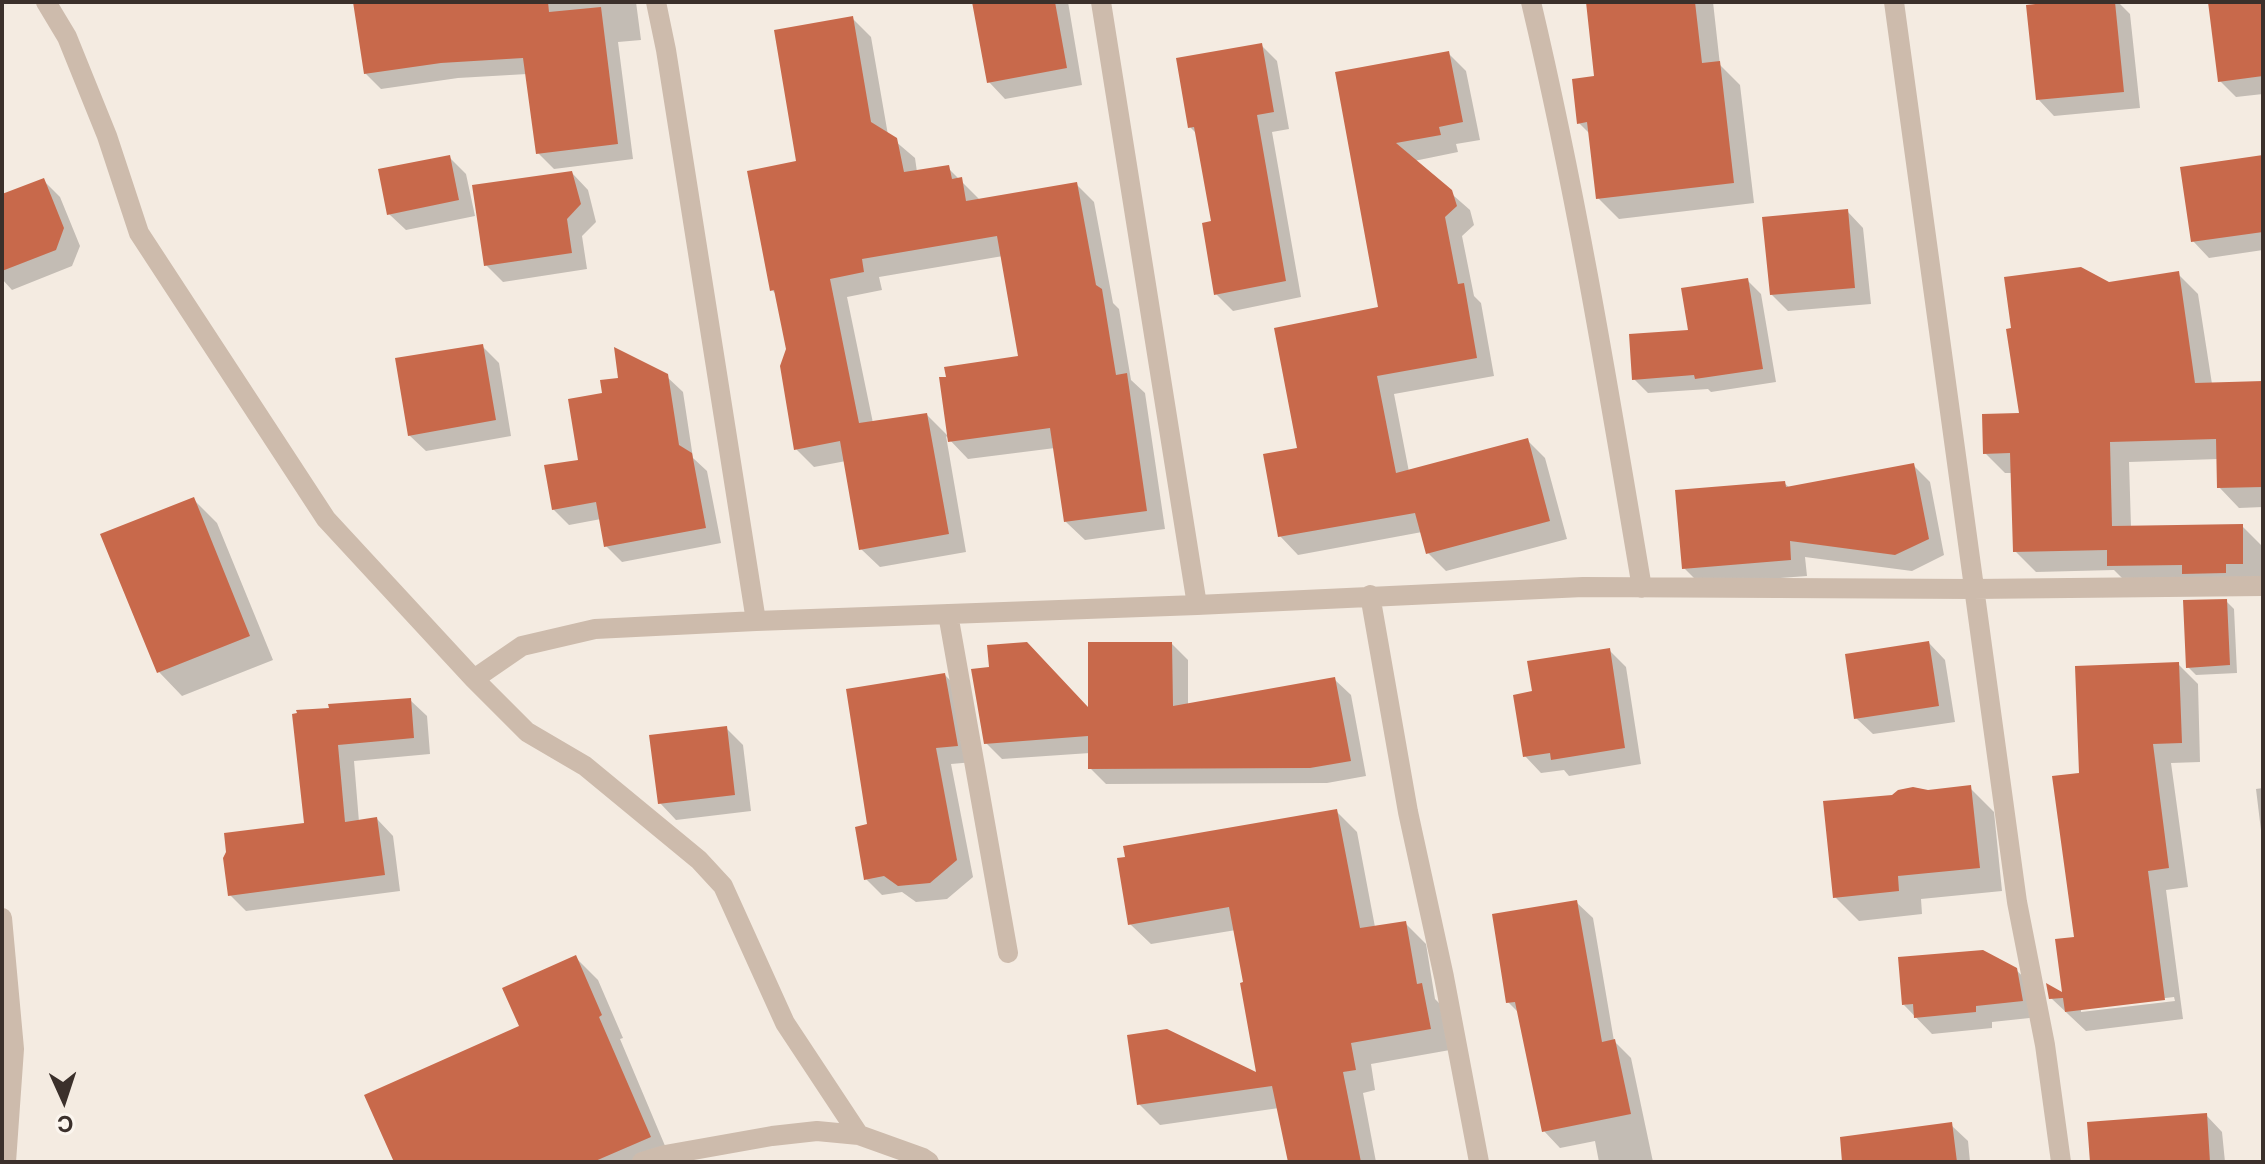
<!DOCTYPE html>
<html>
<head>
<meta charset="utf-8">
<style>
	body { margin:0 }
	#map { position:relative; width:2265px; height:1164px; overflow:hidden; background:#f4ebe1; font-family:Inter,sans-serif }
	canvas { display:block }
	.frame { position:absolute; inset:0; border:4px solid #3b302b; pointer-events:none }
	.north { position:absolute; left:24px; top:1060px; width:80px; height:80px; -webkit-text-stroke:6px #fbf5ee; paint-order:stroke; rotate:177deg; font-size:22px; font-weight:700; line-height:32px; text-align:center; color:#3b302b }
	.north::after { content:''; display:block; margin:auto; width:28px; height:36px; background:#3b302b; clip-path:polygon(50% 0,100% 100%,50% 72%,0 100%) }
</style>
</head>
<body>
<div id="map">
<canvas width="2265" height="1164"></canvas>
<div class="frame"></div>
<div class="north">С</div>
</div>
<script>
const ctx = document.querySelector('canvas').getContext('2d');
ctx.lineJoin = 'round';
function fillPath(path, color) {
  ctx.fillStyle = color;
  ctx.fill(path, 'evenodd');
}
function strokePath(path, color, width, dash) {
  ctx.strokeStyle = color;
  ctx.lineWidth = width;
  ctx.lineCap = dash ? 'butt' : 'round';
  ctx.setLineDash(dash || []);
  ctx.stroke(path);
}
fillPath(new Path2D(`
	M355,2h281l5,38 -23,2 15,117 -79,10 -16,-16 -11,-79 -69,4 -77,11 -16,-16z
	M974,2h94l14,83 -77,14 -16,-17z
	M1588,2h125l7,63 20,20 14,118 -135,16 -21,-21 -8,-64 -11,-11 17,-45z
	M2073,2h45l12,12 10,94 -86,8 -16,-17z
	M2210,2h53v92l-27,3 -16,-16z
	M853,19l18,18 17,98 27,23 2,14 31,-4 33,33 95,-17 18,18 19,101 6,6 12,71 14,13 20,136 -80,11 -19,-18 -11,-74 -87,11 -22,-23 20,116 -86,15 -19,-18 -15,-88 -32,6 -18,-18 -8,-100 -11,-54 -5,-5 26,-127zM1003,256l18,101 -71,81 -23,-23 -54,8 -26,-126 35,-7 -3,-13z
	M1261,45l16,16 12,68 -17,3 29,165 -68,14 -17,-17 -3,-72 -16,-88 -7,-7z
	M1448,53l18,18 14,69 -24,4 2,8 -44,9 56,49 4,15 -12,11 12,60 7,7 13,73 -100,18 15,78 118,-32 18,18 22,81 -121,32 -18,-18 -6,-21 -124,23 -18,-19 20,-86 80,-141 -42,-235z
	M449,157l17,17 9,42 -69,14 -17,-16z
	M2263,157v93l-54,8 -16,-17z
	M572,173l16,17 8,32 -14,14 5,33 -84,13 -17,-17z
	M43,180l17,17 20,49 -8,20 -60,24 -10,-11v-83z
	M1847,211l16,17 8,76 -83,7 -17,-17z
	M2178,274l20,20 14,90 51,-1v124l-24,1 -20,-21 -1,-28 -89,3 2,65 111,-1 20,20v37l-132,3 -16,-16 -78,2 -21,-21 -2,-78h-8l-20,-20 37,-38 86,-130z
	M1747,280l14,14 15,88 -65,10 -3,-3 -60,4 -14,-14z
	M482,346l17,17 12,73 -85,15 -17,-16z
	M666,376l17,16 10,66 14,13 14,72 -99,19 -16,-16 -5,-27 -32,6 -16,-16 27,-47 25,-67z
	M1913,465l17,17 14,73 -32,16 -107,-14 2,19 -107,8 -16,-16 100,-85 6,5z
	M193,499l24,24 56,137 -91,36 -23,-24z
	M2226,601l8,8 3,64 -41,2 -8,-8z
	M1929,643l16,17 10,62 -82,12 -17,-16z
	M1172,644l16,16v45l146,-26 17,16 15,81 -39,7 -221,1 -16,-16v-15l-88,6 -16,-16 104,-32z
	M1609,650l17,17 15,97 -72,12 -5,-6 -23,3 -16,-17 9,-63z
	M2178,664l20,20 2,78 -29,1 17,124 -22,3 17,129 -97,12 -35,-33 14,-3 11,-57 6,-164zM2174,997l1,4 -94,11v-4z
	M945,675l16,17 13,70 -23,2 22,113 -26,22 -31,3 -14,-10 -20,3 -16,-16 3,-53z
	M410,700l17,16 3,38 -76,7 5,61 18,-3 16,17 7,55 -154,20 -16,-16 76,-70 -12,-109z
	M726,728l17,17 8,66 -75,9 -16,-17z
	M1970,788l24,24 8,79 -81,8 1,15 -63,7 -24,-24 58,-101z
	M2263,788v59l-7,-58z
	M1336,811l21,21 18,95 30,-4 21,21 9,55 7,7 8,44 -79,14 4,26 -12,3 13,69h-86l-11,-54 -119,17 -21,-21 119,-28 -12,-92 -10,-54 -85,14 -21,-20z
	M1576,902l17,16 21,123 17,17 22,104h-54l-4,-21 -35,7 -16,-17 -24,-117 -12,-12z
	M576,958l22,22 25,58 -3,1 51,121 -5,2h-270l126,-134z
	M2015,969l18,17 6,31 -47,5v6l-60,6 -28,-29z
	M2206,1115l16,17 3,30h-133z
	M1951,1125l17,16 2,21h-103z`), '#0003');
fillPath(new Path2D(`
	M353,2h195l1,10 52,-5 17,137 -82,10 -13,-96 -82,5 -77,11z
	M972,2h83l12,66 -80,15z
	M1586,2h109l7,61 18,-2 14,122 -138,16 -9,-77 -10,2 -5,-45 22,-3z
	M2054,2h61l9,90 -88,8 -10,-95z
	M2208,2h55v74l-45,6z
	M853,16l18,106 26,16 7,34 45,-7 3,14 10,-2 4,24 111,-19 19,103 6,4 14,86 11,-2 20,138 -83,11 -14,-94 -102,14 -9,-65h7l-2,-10 74,-11 -21,-120 -135,23 2,13 -34,7 29,144 68,-10 22,121 -90,16 -19,-109 -46,9 -14,-84 6,-17 -12,-59 -4,1 -23,-120 49,-10 -22,-131z
	M1262,43l12,69 -17,3 29,166 -72,14 -12,-72 9,-2 -17,-94 -6,1 -12,-70z
	M1449,51l14,71 -24,5 2,8 -45,8 56,47 5,16 -12,11 13,67 6,-1 13,75 -100,18 19,97 132,-35 22,83 -124,33 -11,-41 -137,24 -15,-83 34,-6 -23,-120 104,-21 -43,-235z
	M450,155l9,45 -72,15 -9,-46z
	M2263,155v77l-72,10 -11,-75z
	M572,171l9,33 -14,15 5,34 -88,13 -12,-81z
	M44,178l20,50 -8,22 -54,21v-77z
	M1848,209l7,79 -85,7 -8,-78z
	M2081,267l28,15 70,-11 16,112 68,-2v106l-46,1 -1,-49 -106,3 2,84 131,-2v40h-17v9l-44,1v-9l-75,1v-16l-94,2 -3,-99 -27,1 -1,-40 37,-1 -13,-84 5,-1 -7,-51z
	M1748,278l15,91 -68,10 -1,-4 -62,5 -3,-46 59,-4 -7,-42z
	M483,344l13,76 -88,16 -13,-78z
	M614,347l54,27 11,71 13,8 14,75 -102,19 -8,-45 -44,8 -8,-45 34,-5 -10,-61 34,-6 -2,-13 18,-2z
	M1914,463l15,76 -34,16 -105,-14 1,19 -109,9 -7,-79 110,-9 1,6z
	M194,497l56,139 -93,37 -57,-139z
	M2227,599l3,66 -44,3 -3,-68z
	M1929,641l10,65 -85,13 -9,-65z
	M1027,642l61,65v-65h84l1,64 162,-29 16,84 -41,7 -222,1v-33l-104,8 -13,-75 18,-2 -2,-22z
	M1610,648l15,100 -74,12 -1,-7 -27,4 -10,-62 19,-4 -5,-30z
	M2179,662l3,81 -29,1 16,124 -21,3 17,129 -100,12 -2,-14 -14,1 -3,-16 16,9 -7,-53 19,-2 -22,-161 27,-3 -4,-107z
	M945,673l13,73 -22,2 21,112 -27,23 -32,3 -14,-10 -20,4 -9,-53 12,-3 -21,-135z
	M411,698l3,40 -76,7 7,77 32,-5 8,58 -157,21 -5,-38 3,-6 -2,-19 80,-10 -12,-109 5,-1 -1,-3 33,-2 -1,-4z
	M727,726l8,69 -77,9 -9,-69z
	M1971,785l9,83 -82,8 1,15 -66,7 -10,-97 69,-6 6,-5 15,-3 15,3z
	M1337,809l23,119 46,-7 11,63 5,-1 9,46 -80,14 5,27 -13,2 18,90h-73l-16,-76 -135,19 -10,-70 40,-6 89,43 -16,-89 3,-1 -14,-75 -101,18 -11,-67 8,-1 -2,-11z
	M1577,900l25,142 13,-3 16,75 -89,18 -27,-130 -9,1 -14,-89z
	M1983,950l34,18 6,33 -47,5v6l-62,6 -1,-14 -11,1 -4,-48z
	M576,955l26,60 -3,2 52,120 -58,25h-199l-30,-67 155,-69 -17,-38z
	M2207,1113l3,49h-120l-3,-40z
	M1952,1122l5,40h-115l-2,-25z`), '#c8694b');
strokePath(new Path2D(`
	M46,2l21,35 40,99 32,97 187,286 148,160 53,53 58,34 114,94 24,26 62,137 74,112
	M656,2l10,48 90,571
	M1101,2l96,603
	M1531,2c46,194 78,390 111,586
	M1894,2l123,900 28,143 16,117
	M1370,595l38,217 36,165 35,185
	M948,614l60,339
	M474,679l48,-33 73,-17 161,-8 441,-16 386,-18 390,2 290,-3
	M2,918l12,131 -8,113
	M642,1162l23,-7 107,-19 45,-5 42,4 64,23 6,4`), '#cdbbac', 20);
</script>
</body>
</html>
